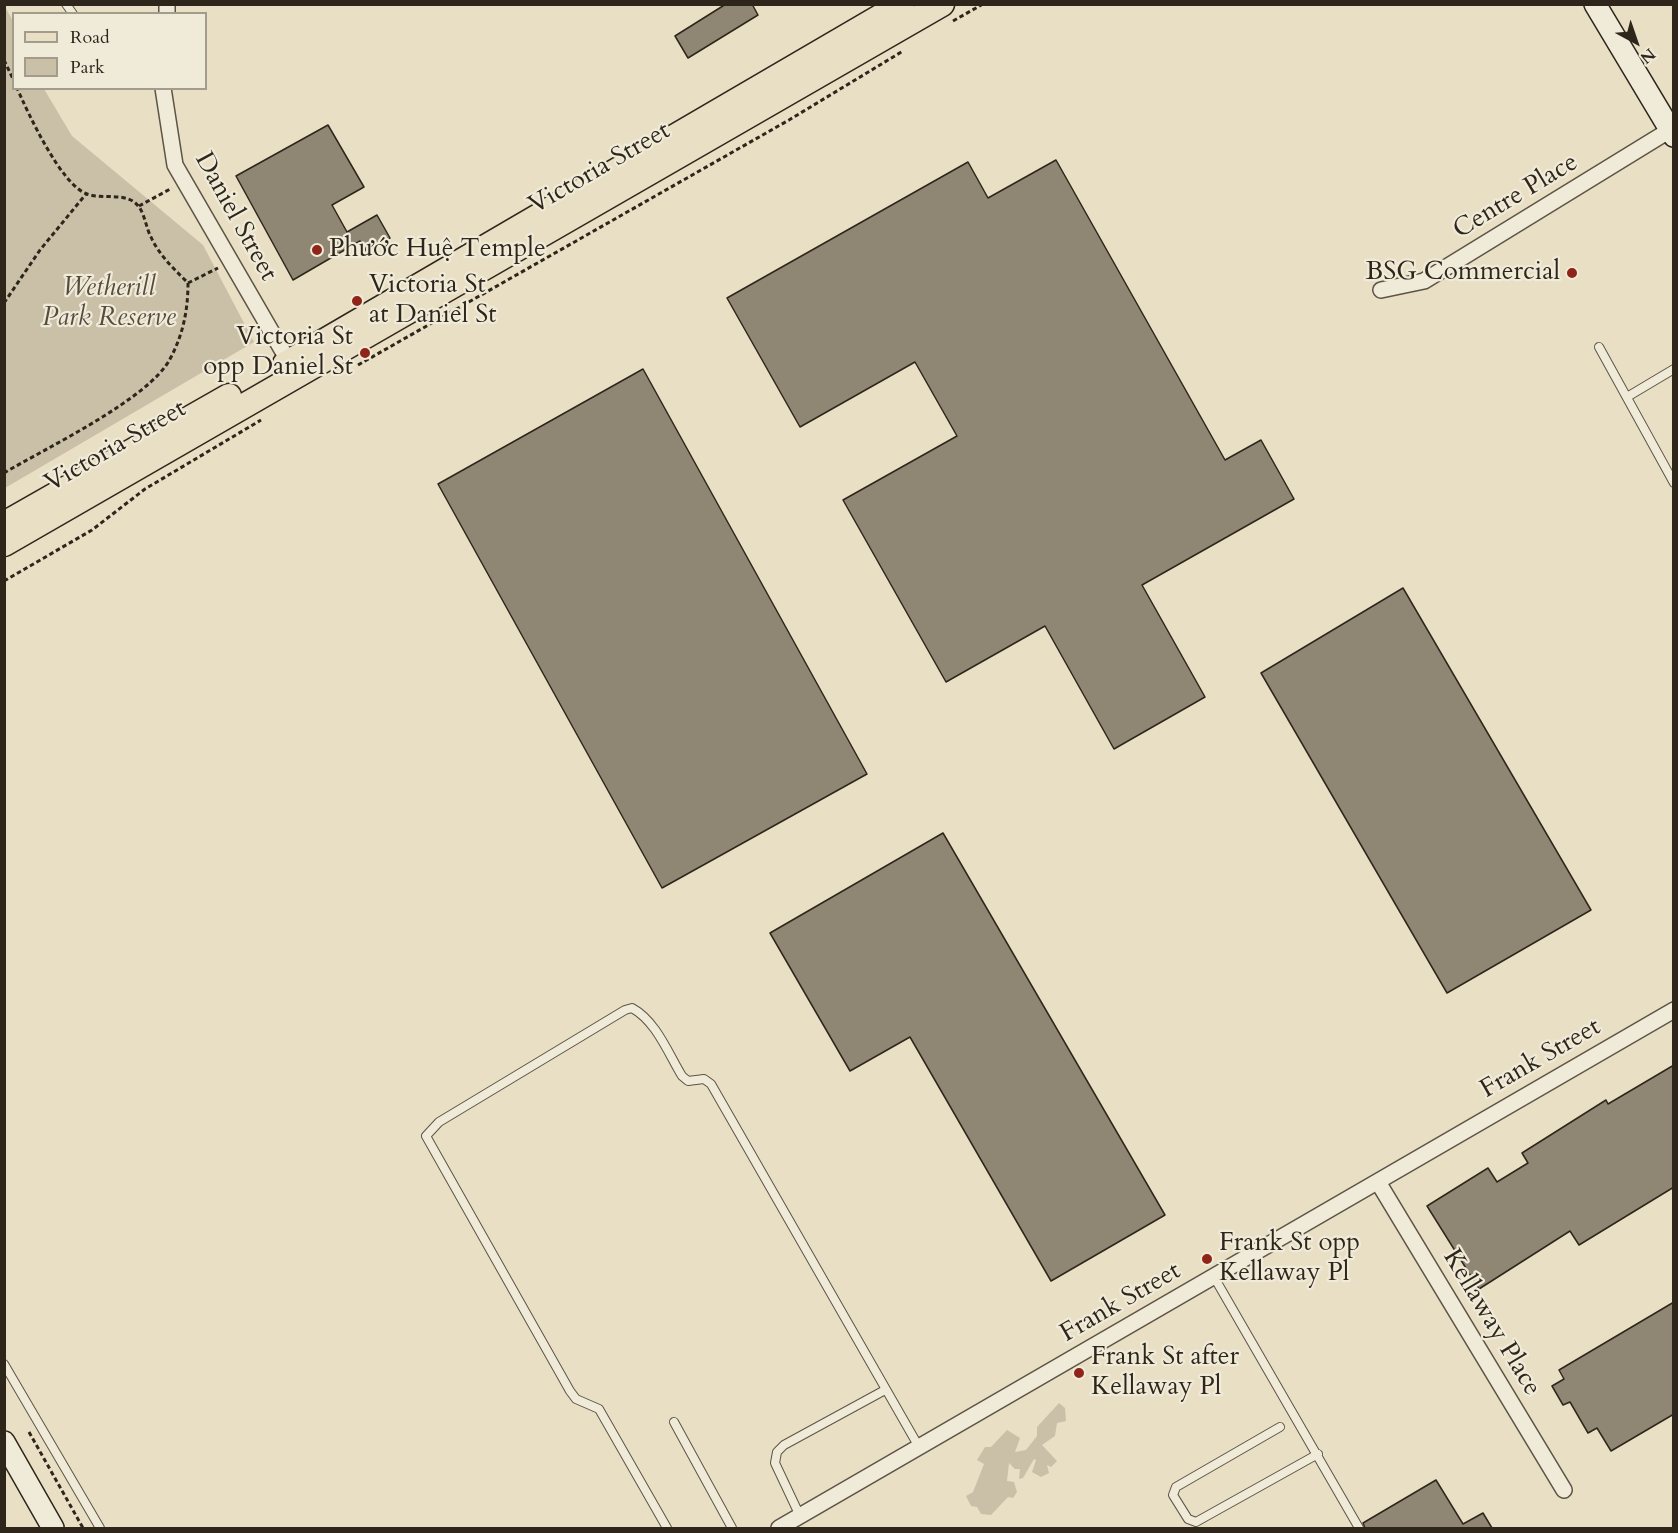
<!DOCTYPE html>
<html>
<head>
<meta charset="utf-8">
<style>
	body { margin:0 }
	#map { position:relative; width:1678px; height:1533px; overflow:hidden; background:#e8dfc4; font-family:Cardo,serif }
	canvas { display:block }
	.frame { position:absolute; inset:0; border:6px solid #2f261b; pointer-events:none }
	.legend { position:absolute; left:12px; top:12px; width:195px; height:78px; box-sizing:border-box; background:#f0ead9; border:2px solid #a39c8d; margin:0; padding:8px 10px; list-style:none; font-size:18px; color:#2f261b }
	.legend li { display:flex; align-items:center; gap:12px; height:30px }
	.legend b { width:30px; border:2px solid #a39c8d }
	.north { position:absolute; left:1606px; top:12px; width:60px; height:60px; -webkit-text-stroke:4px #f0ead9; paint-order:stroke; rotate:140deg; font-size:16px; font-weight:700; line-height:24px; text-align:center; color:#2f261b }
	.north::after { content:''; display:block; margin:auto; width:21px; height:27px; background:#2f261b; clip-path:polygon(50% 0,100% 100%,50% 72%,0 100%) }
</style>
</head>
<body>
<div id="map">
<canvas width="1678" height="1533"></canvas>
<div class="frame"></div>
<ul class="legend">
<li><b style="height:8px;background:#e8dfc4"></b>Road</li>
<li><b style="height:16px;background:#c9c0a7"></b>Park</li>
</ul>
<div class="north">N</div>
</div>
<script>
const ctx = document.querySelector('canvas').getContext('2d');
ctx.lineJoin = 'round';
function fillPath(path, color) {
  ctx.fillStyle = color;
  ctx.fill(path, 'evenodd');
}
function strokePath(path, color, width, dash) {
  ctx.strokeStyle = color;
  ctx.lineWidth = width;
  ctx.lineCap = dash ? 'butt' : 'round';
  ctx.setLineDash(dash || []);
  ctx.stroke(path);
}
function label(font, color, halo, rows, align = 'center') {
  ctx.font = font + ' Cardo,serif';
  ctx.lineWidth = 4.5;
  ctx.setLineDash([]);
  ctx.textBaseline = 'middle';
  ctx.strokeStyle = halo;
  ctx.fillStyle = color;
  for (const [text, x, y, turn = 0] of rows) {
    ctx.save();
    ctx.translate(x, y);
    ctx.rotate((+turn || 0) * Math.PI / 180);
    ctx.textAlign = isNaN(turn) ? turn : align;
    if (halo) ctx.strokeText(text, 0, 0);
    ctx.fillText(text, 0, 0);
    ctx.restore();
  }
}
fillPath(new Path2D(`
	M4,5l9,16 1,67 30,1 28,47 131,109 51,97 -249,146z
	M1059,1403l6,5 1,13 -9,2 -2,13 -13,9 15,16 -6,6 -4,-2 2,8 -8,4 -9,-5 4,-12 -2,-1 -11,19 -4,1 1,-10h-5l-6,-6 -2,18 7,1 3,10 -4,6 -5,-1 -17,18 -10,-1 -4,-7 -6,-1 -5,-10 7,-4 11,-28 -7,-4 8,-13h6l16,-17 13,8 -5,14 11,-2 11,-14v-9z`), '#c9c0a7');
const building = new Path2D(`
	M726,4h26l6,11 -70,43 -13,-22z
	M328,125l36,62 -32,18 15,27 30,-17 13,23 -23,14 -7,-11 -67,39 -57,-104z
	M1056,160l169,300 36,-20 33,59 -152,86 63,112 -91,52 -69,-123 -99,56 -103,-182 114,-64 -42,-74 -115,65 -73,-129 241,-136 20,36z
	M643,369l224,405 -205,114 -224,-404z
	M1403,588l188,322 -144,83 -186,-320z
	M943,833l222,382 -114,66 -141,-244 -60,34 -80,-138z
	M1674,1065v122l-95,58 -9,-14 -91,58 -52,-83 61,-38 9,14 31,-19 -6,-10 84,-53 2,4z
	M1674,1302v112l-63,37 -14,-23 -9,5 -18,-31 -7,3 -11,-19 12,-7 -5,-9z
	M1436,1480l27,44 20,-11 9,15h-127l-2,-5z`);
fillPath(building, '#8f8673');
strokePath(building, '#2f261b', 1.5);
const lane = new Path2D(`
	M66,4l7,10
	M1599,347l75,136
	M1627,397l47,-28
	M1214,1277l145,251
	M4,1364l96,164
	M674,1422l58,106
	M1280,1427l-104,60 -3,8 15,24 8,3 122,-68
	M800,1516l-25,-53 2,-11 7,-7 101,-55
	M667,1528l-68,-119 -23,-10 -6,-8 -144,-255 13,-14 186,-112 7,-2c24,13 36,45 50,68l6,5 16,-2 7,5 208,363`);
const street = new Path2D(`
	M167,14v-10
	M163,88l12,77 114,197
	M1381,290l43,-9 246,-151
	M1378,1182l186,308
	M779,1528l895,-518`);
const secondary = new Path2D(`
	M1595,4l79,132
	M4,1442l49,86`);
const primary = new Path2D(`
	M285,364l617,-360
	M4,524l225,-128
	M4,544l938,-540`);
strokePath(lane, '#5d5445', 10);
strokePath(street, '#5d5445', 18);
strokePath(secondary, '#2f261b', 24);
strokePath(primary, '#2f261b', 27);
strokePath(new Path2D(`
	M953,21l30,-17
	M4,60l10,21
	M139,206l33,-18
	M188,283l30,-15
	M4,303l36,-53 46,-56
	M358,365l431,-245 114,-69
	M4,473c42,-25 145,-74 166,-114 13,-24 18,-49 18,-76 -14,-14 -29,-28 -37,-46 -5,-9 -6,-22 -12,-30 -11,-16 -36,-7 -52,-13 -26,-9 -59,-81 -70,-106
	M4,581l88,-51 53,-41 116,-69
	M29,1432l54,96`), '#2f261b', 3, [4.5, 3]);
strokePath(lane, '#f0ead9', 8);
strokePath(street, '#f0ead9', 15);
strokePath(secondary, '#f0ead9', 21);
strokePath(primary, '#e8dfc4', 24);
for (const [x, y, r, color] of [
	[317,250,6,"#8f2418"],
	[1572,273,6,"#8f2418"],
	[357,301,6,"#8f2418"],
	[365,353,6,"#8f2418"],
	[1207,1259,6,"#8f2418"],
	[1079,1373,6,"#8f2418"]
]) {
  const dot = new Path2D();
  dot.arc(x, y, r, 0, 2 * Math.PI);
  ctx.fillStyle = color;
  ctx.fill(dot);
  strokePath(dot, '#f0ead9', 2);
}
label('26px', '#2f261b', '#f0ead9', [
	["Victoria Street",600,169,-30],
	["Centre Place",1516,197,-31],
	["Daniel Street",235,217,61],
	["Victoria Street",116,447,-30],
	["Frank Street",1541,1059,-30],
	["Frank Street",1121,1303,-30],
	["Kellaway Place",1491,1323,59]
]);
label('26px', '#2f261b', '#f0ead9', [
	["Phước Huệ Temple",329,250],
	["BSG Commercial",1560,273,"right"],
	["Victoria St",369,286],
	["at Daniel St",369,316],
	["Victoria St",353,338,"right"],
	["opp Daniel St",353,368,"right"],
	["Frank St opp",1219,1244],
	["Kellaway Pl",1219,1274],
	["Frank St after",1091,1358],
	["Kellaway Pl",1091,1388]
], 'left');
label('italic 26px', '#564c3e', '#f0ead9', [
	["Wetherill",109,289],
	["Park Reserve",109,319]
]);
</script>
</body>
</html>
